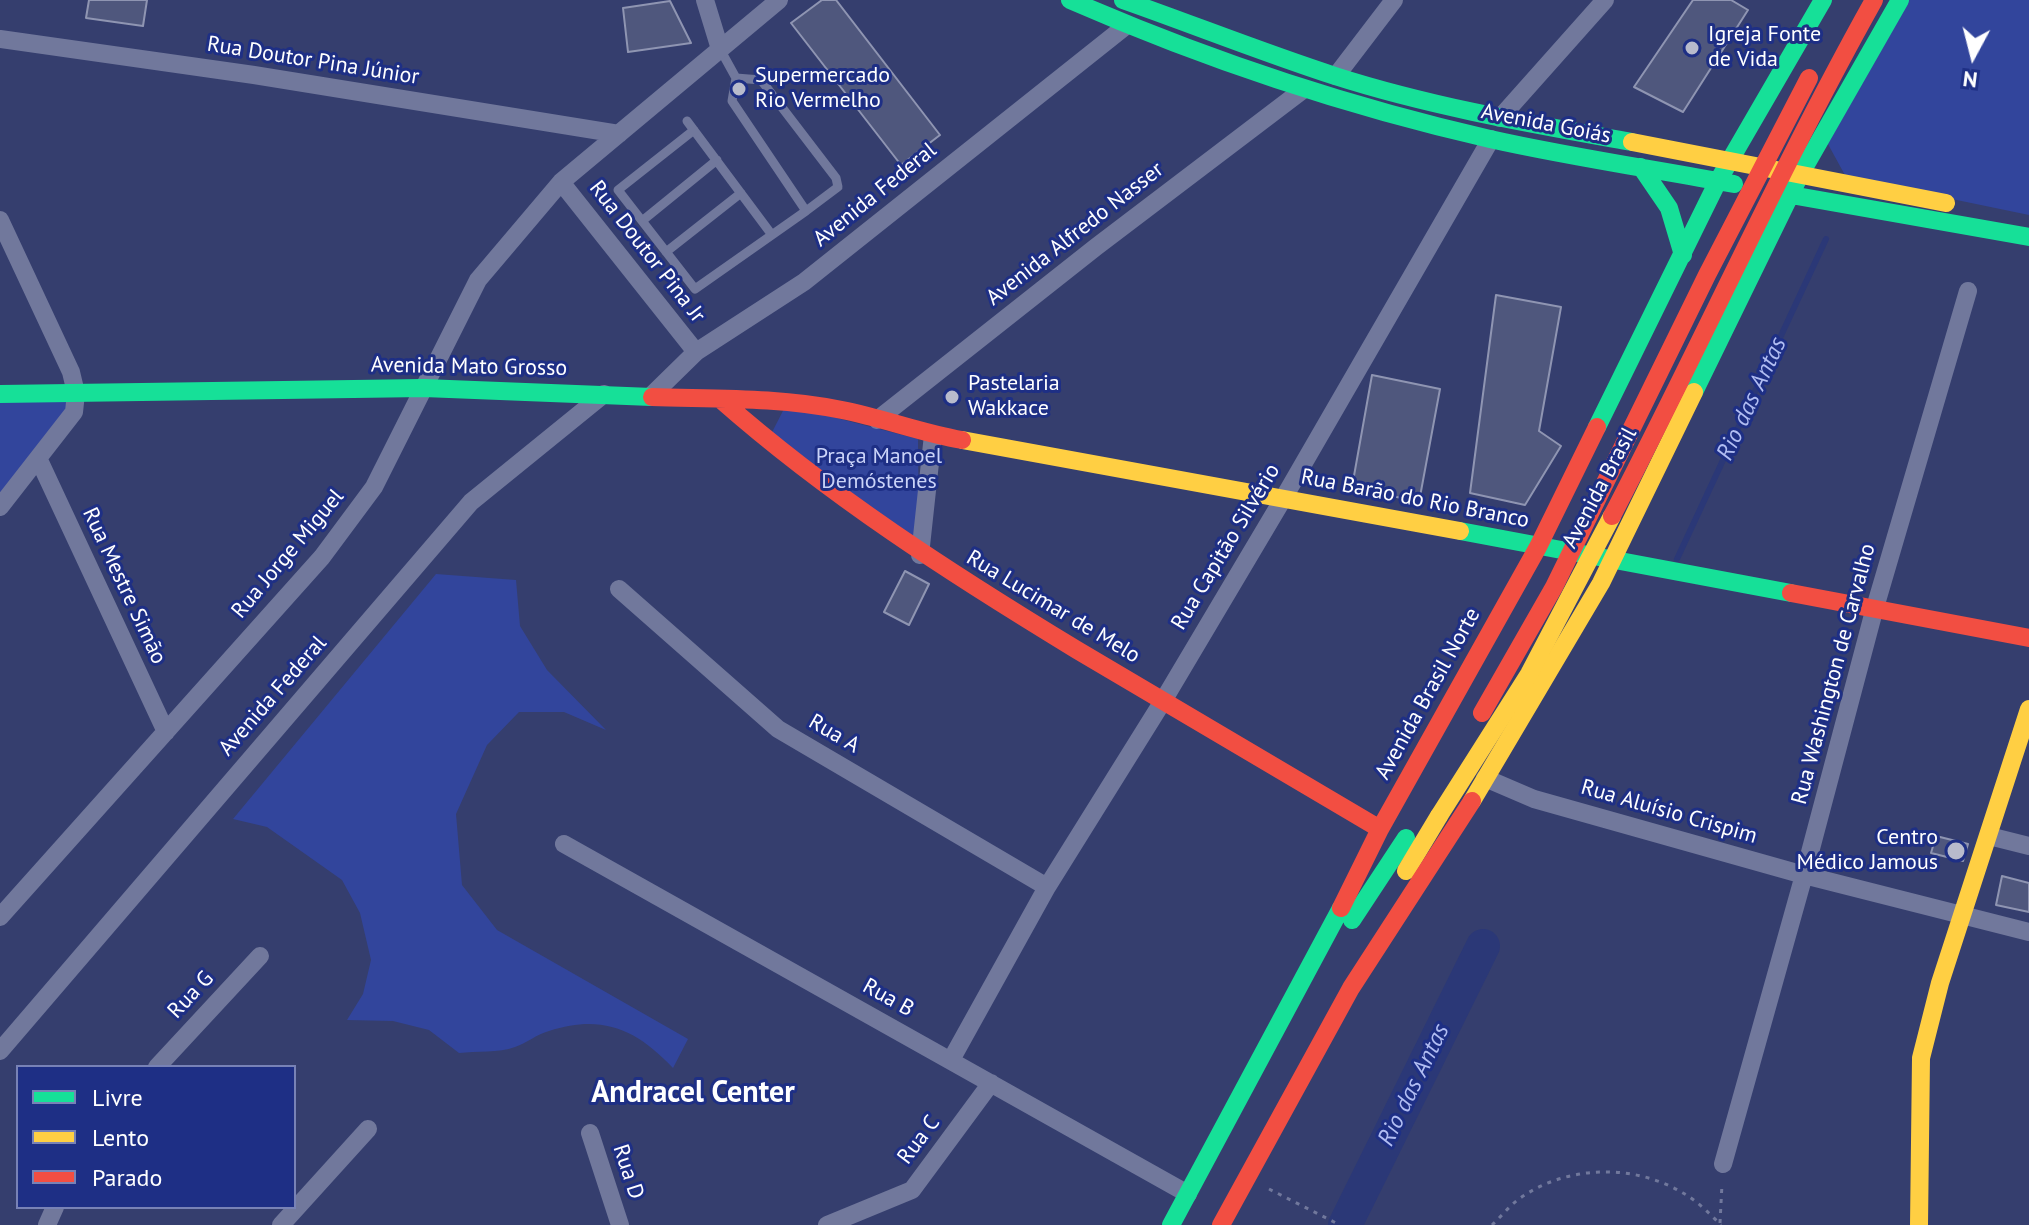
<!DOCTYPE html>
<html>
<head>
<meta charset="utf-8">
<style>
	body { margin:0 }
	#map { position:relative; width:2029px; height:1225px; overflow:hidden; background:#353e6e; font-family:"PT Sans",sans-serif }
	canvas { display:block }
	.legend { position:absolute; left:16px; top:1065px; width:280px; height:144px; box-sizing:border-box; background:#1e2f85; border:2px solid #7882b6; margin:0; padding:10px 14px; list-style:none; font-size:24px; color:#fff }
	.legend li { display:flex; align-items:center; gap:16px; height:40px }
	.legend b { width:40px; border:2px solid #7882b6 }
	.north { position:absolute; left:1933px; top:16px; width:80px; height:80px; -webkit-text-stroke:6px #1e2f85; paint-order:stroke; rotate:187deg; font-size:22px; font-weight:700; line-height:32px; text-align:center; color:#fff }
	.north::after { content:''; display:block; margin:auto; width:28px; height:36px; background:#fff; clip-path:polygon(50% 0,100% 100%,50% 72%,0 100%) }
</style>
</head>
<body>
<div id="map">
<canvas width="2029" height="1225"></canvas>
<ul class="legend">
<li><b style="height:10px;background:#16e098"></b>Livre</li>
<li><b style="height:10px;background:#ffcf43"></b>Lento</li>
<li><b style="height:10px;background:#f24e42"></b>Parado</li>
</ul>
<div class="north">N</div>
</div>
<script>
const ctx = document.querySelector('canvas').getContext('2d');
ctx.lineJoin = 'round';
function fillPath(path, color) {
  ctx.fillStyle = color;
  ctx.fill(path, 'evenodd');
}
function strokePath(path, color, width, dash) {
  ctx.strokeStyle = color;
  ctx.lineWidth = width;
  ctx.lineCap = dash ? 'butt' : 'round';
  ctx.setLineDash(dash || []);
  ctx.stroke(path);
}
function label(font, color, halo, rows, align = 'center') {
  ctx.font = font + ' "PT Sans",sans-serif';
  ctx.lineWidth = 6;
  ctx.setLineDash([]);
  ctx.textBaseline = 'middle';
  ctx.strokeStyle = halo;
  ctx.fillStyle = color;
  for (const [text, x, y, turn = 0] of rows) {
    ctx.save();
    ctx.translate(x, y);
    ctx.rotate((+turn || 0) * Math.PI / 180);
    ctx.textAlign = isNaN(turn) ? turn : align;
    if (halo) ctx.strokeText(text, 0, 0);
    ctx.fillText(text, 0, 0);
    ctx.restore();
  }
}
fillPath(new Path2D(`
	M1902,0h127v215l-183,-38 -23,-42z
	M73,396l-26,61 -47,58v-115z
	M786,405l132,34 1,109 -151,-108z
	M436,574l80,6 4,46 27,44 59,60 -42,-18h-45l-32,33 -31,69 6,71 35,45 191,109 -15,29c-37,-39 -71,-54 -124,-37 -12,3 -22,12 -34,16 -16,6 -39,4 -56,6l-30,-23 -36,-9 -46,-1 16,-26 8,-34 -11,-47 -18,-33 -75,-53 -34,-8z`), '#32459c');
strokePath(new Path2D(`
	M1677,559l149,-320`), '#2b3877', 6);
strokePath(new Path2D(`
	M1345,1225l138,-279`), '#2b3877', 34);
const building = new Path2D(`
	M89,0h58l-4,26 -57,-8z
	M822,0h14l104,135 -39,30 -110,-142z
	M1693,0h38l17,10 -65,102 -49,-25z
	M670,1l21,42 -63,9 -5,-44z
	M1496,295l65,12 -22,124 22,15 -36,59 -55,-12z
	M1372,375l68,14 -21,113 -67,-15z
	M905,571l24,13 -20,41 -25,-13z
	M1936,836l32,8 -5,17 -32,-8z
	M2002,876l27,7v29l-33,-7z`);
fillPath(building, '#4f577d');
strokePath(building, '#8f95b2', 2);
strokePath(new Path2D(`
	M1269,1189l71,36
	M1720,1223l2,-39
	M1492,1225c9,-8 17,-19 27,-26 47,-34 114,-36 164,-6 13,7 27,21 38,32`), '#71789c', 3, [4, 6]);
strokePath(new Path2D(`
	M720,49l16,29 -4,23 74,110 32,-24 -2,-9 -75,-98 -25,-2
	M687,121l85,114
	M694,130l-76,60 77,99 111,-78
	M642,221l75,-61
	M666,252l75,-59`), '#71789c', 9);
strokePath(new Path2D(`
	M705,0l15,49
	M0,39l254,36 365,59
	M1336,76l58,-76
	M1500,118l105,-118
	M561,182l135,170
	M0,220l71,152 5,21 -2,19 -74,95
	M650,397l46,-45 108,-70 323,-257
	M877,420l219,-173 208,-158
	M39,460l127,272
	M920,555l13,-120
	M619,589l159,140 269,158
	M1485,778l49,21 270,76 225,57
	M1989,836l40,10
	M564,844l624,350
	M0,917l322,-360 52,-70 104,-207 83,-98 218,-182
	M0,1051l471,-549 133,-108
	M951,1060l96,-173 116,-186 120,-202 208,-360
	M157,1067l103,-111
	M590,1133l30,92
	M1723,1164l81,-289 70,-264 94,-320
	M47,1225l8,-18
	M281,1225l87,-96
	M827,1225l85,-35 79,-107`), '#71789c', 18);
strokePath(new Path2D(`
	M1070,0c135,59 276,106 420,139 80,18 163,30 244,45
	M1123,0c71,25 141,53 212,76 97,31 197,48 297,66
	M1641,167l28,41 14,47
	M1774,192l255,45
	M1694,392l106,-217 100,-175
	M0,394l424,-6 228,9
	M1597,427l121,-246 105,-181
	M1460,531l331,62
	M1352,920l54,-82
	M1171,1225l170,-317`), '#16e098', 18);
strokePath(new Path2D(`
	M1632,142l314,61
	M962,440l498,91
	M1472,801l129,-218 93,-191
	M1406,871l33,-55
	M1919,1225l2,-167 19,-75 89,-274`), '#ffcf43', 18);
strokePath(new Path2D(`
	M652,397c63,2 128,0 190,13 41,8 79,23 120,30
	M720,399c110,97 232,175 357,251 101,60 202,119 303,179
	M1791,593l238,45
	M1341,908l39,-79 158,-282 59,-120
	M1221,1225l130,-237 121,-187`), '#f24e42', 18);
strokePath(new Path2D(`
	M1439,816l90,-142 83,-158`), '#ffcf43', 18);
strokePath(new Path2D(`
	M1612,516c89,-171 168,-348 262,-516
	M1482,713l72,-126 153,-312 102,-197`), '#f24e42', 18);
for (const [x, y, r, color] of [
	[1692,48,8,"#b8bbcc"],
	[739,89,8,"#b8bbcc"],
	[952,397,8,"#b8bbcc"],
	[1956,851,10,"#b8bbcc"]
]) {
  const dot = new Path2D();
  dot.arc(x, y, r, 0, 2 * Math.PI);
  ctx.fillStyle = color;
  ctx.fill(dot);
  strokePath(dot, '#1e2f85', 3);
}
label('22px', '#fff', '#1e2f85', [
	["Igreja Fonte",1708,35],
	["de Vida",1708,60],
	["Supermercado",755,76],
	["Rio Vermelho",755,101],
	["Pastelaria",968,384],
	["Wakkace",968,409],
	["Centro",1938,838,"right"],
	["Médico Jamous",1938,863,"right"]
], 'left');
label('22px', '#fff', '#1e2f85', [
	["Rua Doutor Pina Júnior",313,61,9],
	["Avenida Goiás",1546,124,11],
	["Avenida Federal",875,195,-39],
	["Avenida Alfredo Nasser",1075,234,-38],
	["Rua Doutor Pina Jr",647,252,52],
	["Avenida Mato Grosso",469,367,1],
	["Avenida Brasil",1600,488,-62],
	["Rua Barão do Rio Branco",1415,499,11],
	["Rua Capitão Silvério",1226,547,-59],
	["Rua Jorge Miguel",288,554,-50],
	["Rua Mestre Simão",124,586,65],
	["Rua Lucimar de Melo",1053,607,31],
	["Rua Washington de Carvalho",1834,674,-75],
	["Avenida Brasil Norte",1428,694,-61],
	["Avenida Federal",273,696,-49],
	["Rua A",834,734,30],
	["Rua Aluísio Crispim",1669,812,16],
	["Rua G",191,995,-47],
	["Rua B",888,998,29],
	["Rua C",919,1140,-53],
	["Rua D",628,1172,72]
]);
label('22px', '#cad3f8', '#1e2f85', [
	["Praça Manoel",879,457],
	["Demóstenes",879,482]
]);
label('italic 24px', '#b1bdf2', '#1e2f85', [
	["Rio das Antas",1752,399,-65],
	["Rio das Antas",1414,1085,-64]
]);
label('bold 30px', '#fff', '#1e2f85', [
	["Andracel Center",693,1093]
]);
</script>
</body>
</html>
